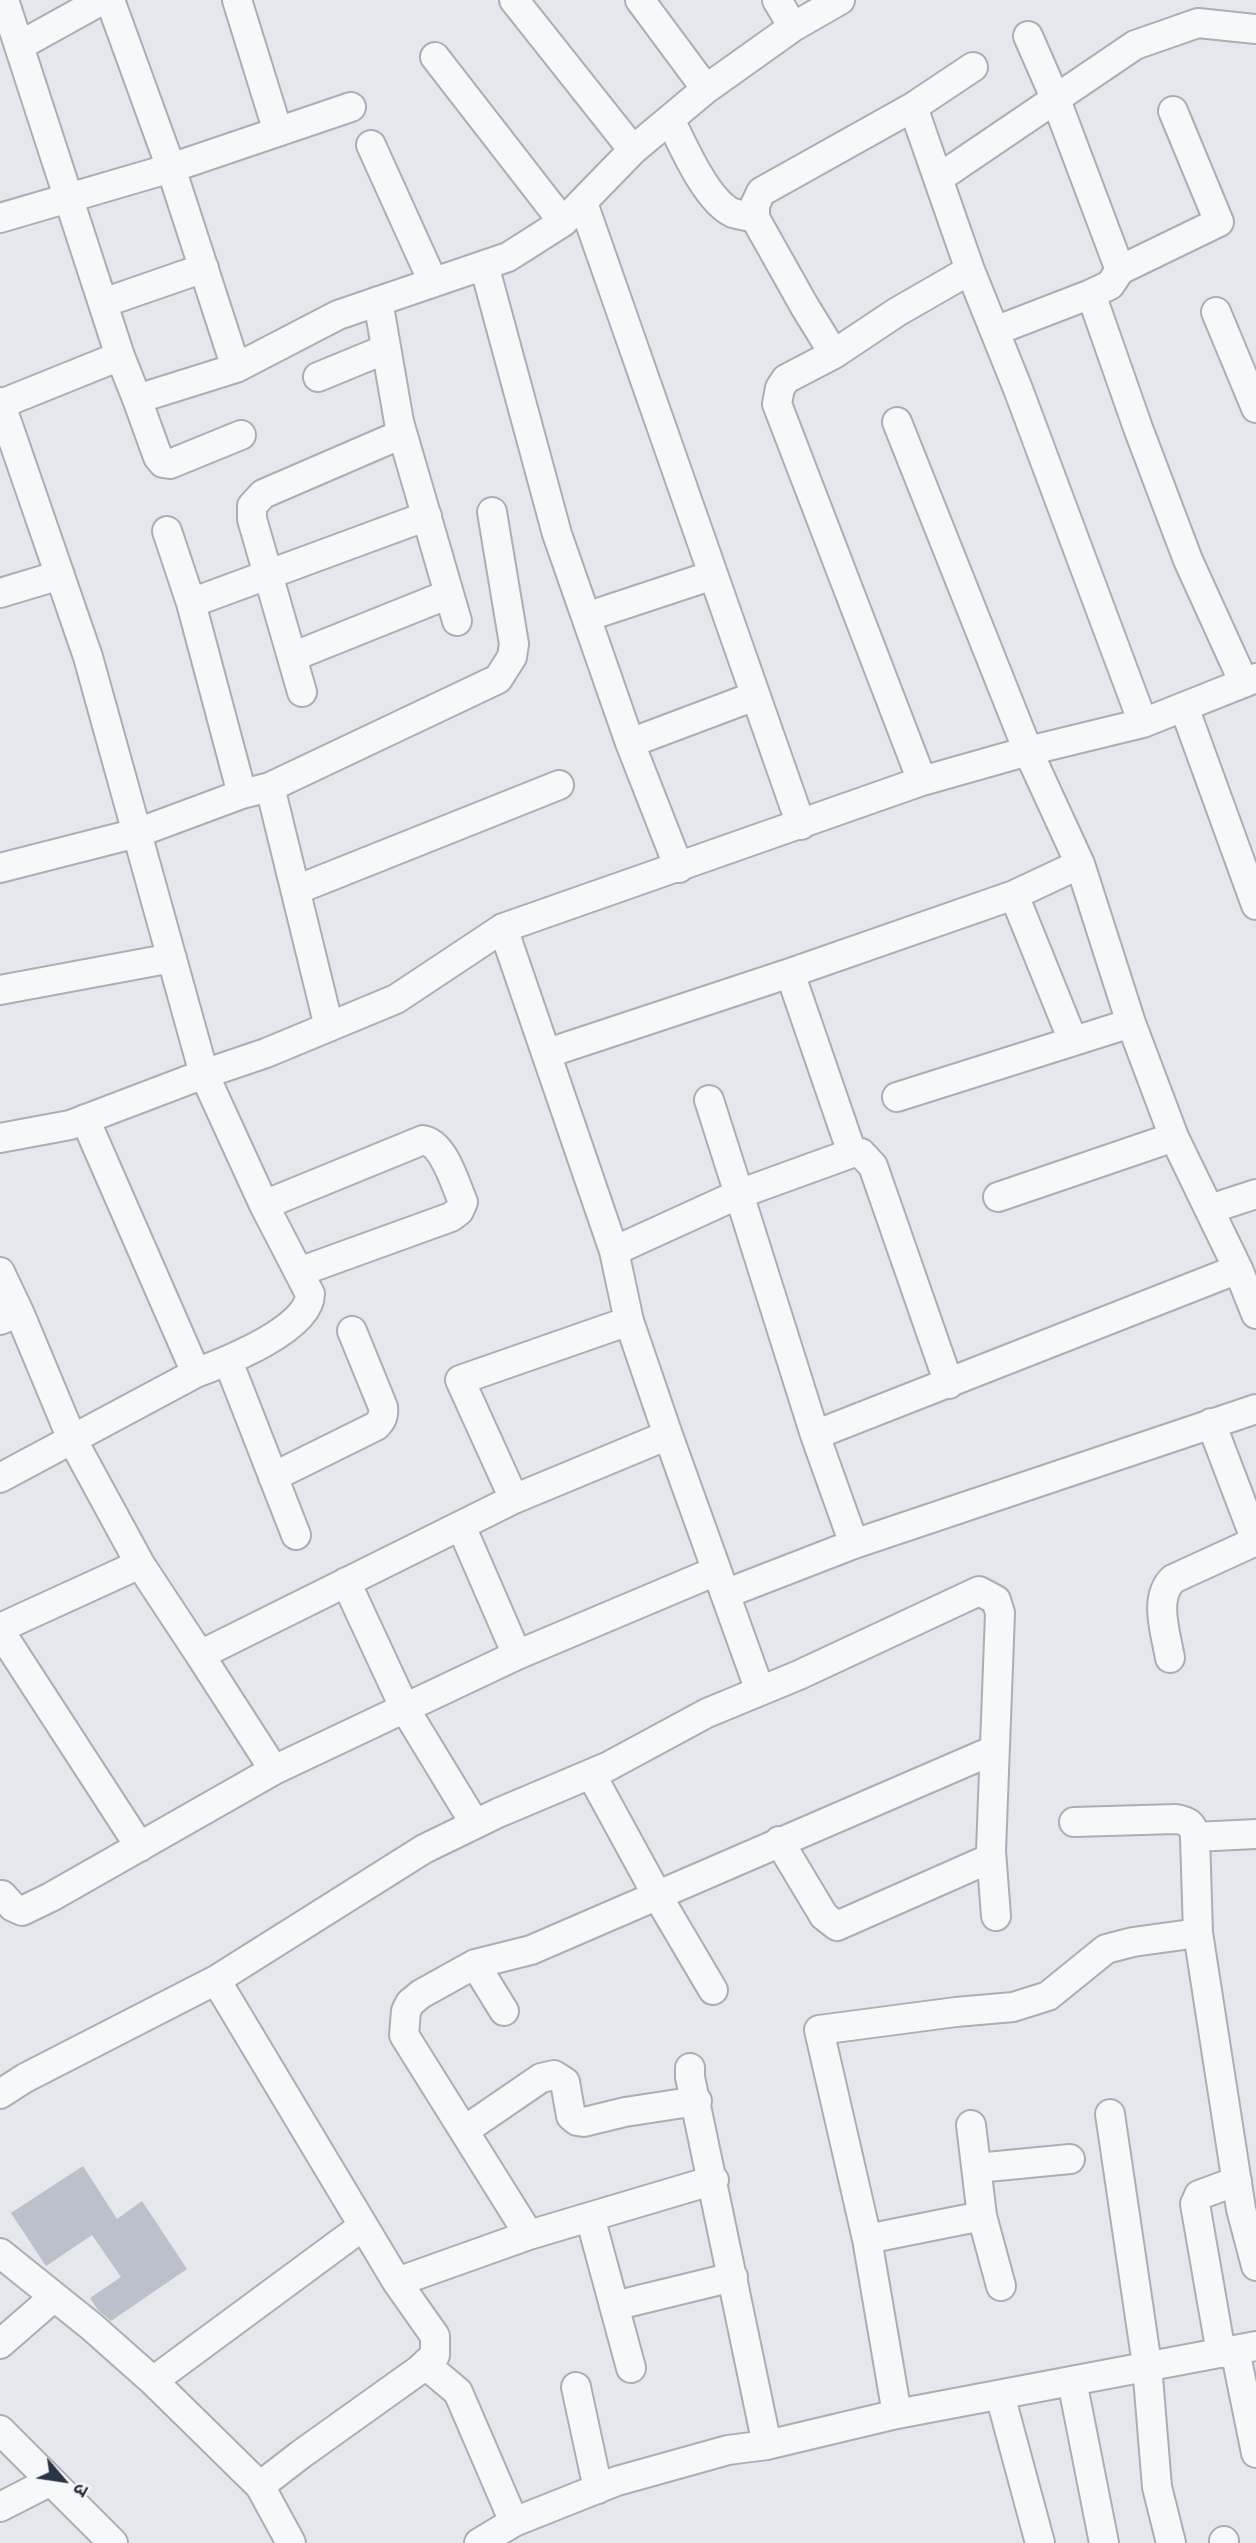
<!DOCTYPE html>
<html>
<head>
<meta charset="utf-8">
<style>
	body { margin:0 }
	#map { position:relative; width:1256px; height:2543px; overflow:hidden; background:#e4e7ec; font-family:Ubuntu,"Noto Sans Devanagari",sans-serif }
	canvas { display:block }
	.north { position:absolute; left:28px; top:2445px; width:70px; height:70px; -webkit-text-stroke:5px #f4f6f9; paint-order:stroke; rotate:119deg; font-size:19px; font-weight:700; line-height:28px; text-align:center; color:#2b3445 }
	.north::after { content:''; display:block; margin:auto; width:24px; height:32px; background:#2b3445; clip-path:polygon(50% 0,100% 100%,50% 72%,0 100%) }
</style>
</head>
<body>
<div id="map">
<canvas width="1256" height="2543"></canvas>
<div class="north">उ</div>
</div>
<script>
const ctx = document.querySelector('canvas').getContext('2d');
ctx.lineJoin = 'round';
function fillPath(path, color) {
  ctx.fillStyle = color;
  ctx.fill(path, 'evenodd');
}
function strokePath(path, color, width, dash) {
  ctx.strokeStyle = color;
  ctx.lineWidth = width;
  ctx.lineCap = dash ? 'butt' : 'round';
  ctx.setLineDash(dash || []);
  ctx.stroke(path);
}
fillPath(new Path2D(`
	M83,2166l34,53 25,-18 45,68 -76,52 -13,-11 -8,-12 31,-21 -29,-42 -46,31 -35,-53z`), '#bbc0ca');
const minor = new Path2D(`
	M237,0l41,132
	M514,0l119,150
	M640,0l66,89
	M793,27l47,-27
	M1028,36l28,64 64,170 -10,15 -19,9 47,134 50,132 56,123
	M19,46l83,-46
	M435,57l128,165
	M913,107l57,163 48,119 125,334
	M670,119c12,25 37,83 63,94 7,2 15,3 22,5
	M371,145l62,137
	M939,178l196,-133 63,-22 58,6
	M583,203l218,622
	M0,218l171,-50 -61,-168
	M484,265l73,269 73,209 49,125
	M970,270l-73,42 -63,42 -29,-47 -50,-89v-13l6,-13 152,-85 60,-40
	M1120,270l99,-48 -46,-111
	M378,301l21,121 58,199
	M103,303l101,-35
	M1216,312l40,96
	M995,331l96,-37
	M834,354l-48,25 -6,9 -3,16 145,377
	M120,356l17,43 99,-31 102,-53 170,-58 55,-35 70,-72 73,-61 87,-62 -16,-27
	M236,368l-65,-200 180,-61
	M318,377l68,-28
	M137,399l21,58 5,6 7,1 71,-29
	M0,402l88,255 116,417 62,-21 130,-54 107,-71 419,-147 106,-30 115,-28 113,-45
	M1,404l119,-48 -116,-356
	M897,422l131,329 52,113
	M167,531l24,72 51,191
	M0,593l60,-18
	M191,603l236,-87
	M586,617l127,-42
	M292,657l157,-63
	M302,692l-50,-173v-13l11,-12 139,-60
	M1184,707l72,198
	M630,743l125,-47
	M270,787l59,240
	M0,868l137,-35 105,-39 28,-7 228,-108 14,-22 2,-13 -22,-132
	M296,890l263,-105
	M1014,895l59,146
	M503,928l111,323 15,70 39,114 92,256
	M790,973l62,180
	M0,990l172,-32
	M548,1053l242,-80 224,-78 66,-31 51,159 43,114 64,132 18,45
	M897,1097l234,-74
	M85,1119l111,254
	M0,1138l70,-13 134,-51 60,131 46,89c0,35 -85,68 -114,79l-196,105
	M998,1197l176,-60
	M264,1205l159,-65c21,3 32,44 40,62l-4,9 -8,6 -152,55
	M1210,1209l46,-15
	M614,1251l125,-57 -30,-94
	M0,1272l19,40
	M0,1320l19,-8 53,127 68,125 60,91 314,-156 -54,-119 169,-59
	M228,1361l68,174
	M1211,1423l45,118
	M815,1435l-76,-241 113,-41h9l12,13 76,218
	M273,1477l103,-51c6,-6 8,-10 7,-19l-31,-76
	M514,1499l154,-64
	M461,1526l56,129
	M854,1544l-39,-109 423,-166
	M346,1582l59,127 70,115
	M725,1594l129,-50 402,-135
	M0,1628l140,-64
	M0,1631l140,216
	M200,1655l74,115
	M1170,1658c-4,-24 -17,-60 3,-79l83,-38
	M591,1774l66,121 56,95
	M1195,1837l61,-3
	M779,1841l45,75 13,10 154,-68
	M0,1896l2,-1 11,12 9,4 29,-14 223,-127 243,-115 199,-84
	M1198,1933l43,276 15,57
	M475,1964l29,47
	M216,1980l181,302
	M690,2068v9l77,368
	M0,2094l25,-16 191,-98 208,-131 74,-36 109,-46 100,-54 92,-38 180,-84 17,9 4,13 -9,238 5,65
	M1110,2114l37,251 10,122 14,56
	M971,2125l11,91 19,70
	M465,2130l76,-52 13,-3 11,7 6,34 6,5 7,1 41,-10 72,-11
	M977,2168l93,-9
	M590,2217l41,151
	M529,2235l-125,-200 2,-24 4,-8 11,-9 54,-30 56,-14 463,-200
	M867,2239l115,-23
	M0,2253l91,73 62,55 107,105 31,57
	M614,2306l119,-29
	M0,2344l54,-47
	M1235,2350l21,103
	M1221,2353l-26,-149 4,-9 38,-14
	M426,2365l32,27 56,130
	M153,2381l210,-155
	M1072,2381l32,162
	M576,2387l22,102
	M1000,2395l40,148
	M897,2414l359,-68
	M0,2430l113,113
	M260,2486l40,-31 119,-85 16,-15v-19l-38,-54 132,-47 185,-55
	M0,2507l51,-26
	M1224,2541v2
	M479,2543l35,-21 103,-41 111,-31 39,-5 130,-31 -30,-175 -48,-209 137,-18 57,-5 35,-11 58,-47 27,-7 65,-9 -3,-96c-2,-13 -7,-16 -19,-18l-102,3`);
strokePath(minor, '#a9aeb7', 32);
strokePath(minor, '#f7f8fa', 28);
</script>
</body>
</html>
